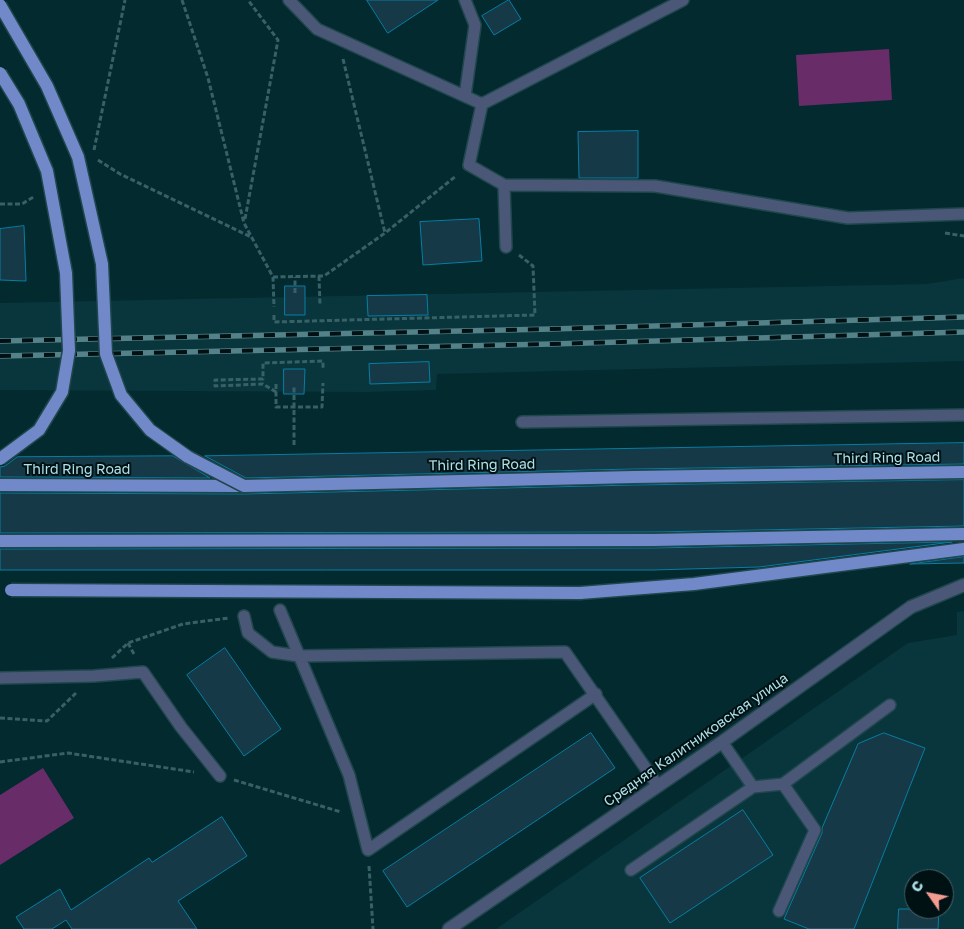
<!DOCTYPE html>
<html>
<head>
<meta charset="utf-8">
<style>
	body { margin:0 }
	#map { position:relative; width:964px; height:929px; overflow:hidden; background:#032a2f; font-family:"Golos Text",sans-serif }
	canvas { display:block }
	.north { position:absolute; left:904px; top:869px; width:50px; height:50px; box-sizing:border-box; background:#001114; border:1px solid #466469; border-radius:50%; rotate:303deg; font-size:14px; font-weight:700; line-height:20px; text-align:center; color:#afe1e9 }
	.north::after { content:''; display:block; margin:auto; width:18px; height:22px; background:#f59c91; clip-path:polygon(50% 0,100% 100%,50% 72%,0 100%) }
</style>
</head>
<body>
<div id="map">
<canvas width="964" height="929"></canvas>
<div class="north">С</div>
</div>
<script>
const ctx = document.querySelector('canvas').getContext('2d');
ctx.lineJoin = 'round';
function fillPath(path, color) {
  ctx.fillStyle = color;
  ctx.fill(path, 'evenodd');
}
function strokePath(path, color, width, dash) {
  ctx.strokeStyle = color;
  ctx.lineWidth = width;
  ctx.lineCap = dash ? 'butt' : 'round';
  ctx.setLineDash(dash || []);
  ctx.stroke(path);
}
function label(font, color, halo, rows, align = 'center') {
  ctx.font = font + ' "Golos Text",sans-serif';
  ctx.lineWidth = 4;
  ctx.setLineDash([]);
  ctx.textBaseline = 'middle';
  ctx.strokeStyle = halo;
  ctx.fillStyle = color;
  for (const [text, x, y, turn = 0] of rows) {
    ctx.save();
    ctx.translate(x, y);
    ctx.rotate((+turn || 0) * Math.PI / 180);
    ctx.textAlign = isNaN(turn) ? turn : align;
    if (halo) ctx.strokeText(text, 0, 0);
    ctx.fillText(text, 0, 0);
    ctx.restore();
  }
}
fillPath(new Path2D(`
	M964,278v83l-527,13 -1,16 -70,2 -366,-2v-87l927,-19z
	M964,611v318h-468l412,-286 49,-8v-23zM914,879h30v30h-30z`), '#08363c');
fillPath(new Path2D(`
	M889,49l3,51 -93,6 -3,-51z
	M43,768l31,50 -74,47v-70z`), '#682c68');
const building = new Path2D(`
	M367,0h71l-50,33z
	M509,0l12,19 -27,16 -12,-19z
	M638,131v47h-59l-1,-46z
	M479,219l3,42 -59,4 -3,-43z
	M24,226l2,55 -26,-1v-51z
	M285,286h20v29h-20z
	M427,295l1,20 -60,1 -1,-20z
	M429,362l1,20 -60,2 -1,-20z
	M284,369h21l-1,25h-20z
	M964,443v21l-330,5 -388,9 -41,-22z
	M173,456l37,22 -210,-1v-10l5,-1 12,-9z
	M964,480v46l-311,6 -653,1v-40l244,1 390,-9z
	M952,542l-193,25 -106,3h-653v-21l653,-1z
	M964,557v6l-54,1z
	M225,648l56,81 -37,27 -57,-81z
	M591,733l24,35 -208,139 -24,-36z
	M884,733l41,15 -71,181h-45l-25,-10 38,-86v-5l36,-84z
	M743,810l30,45 -103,68 -30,-45z
	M222,817l25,39 -69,45 19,28h-125l-6,-9 -14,9h-28l-8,-12 44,-28 11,21 78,-52 3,4z
	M899,909h40l-1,20h-40z`);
fillPath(building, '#163948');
strokePath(building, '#077ea3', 1);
const service = new Path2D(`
	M289,0l28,29 165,75
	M683,0l-201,104 -13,61 35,20 151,1 193,32 116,-4
	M465,96l10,-71 -10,-25
	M504,185l2,62
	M522,422l442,-7
	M280,610l69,165 19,75 228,-156
	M244,616l4,17 24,19 27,4 266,-4 93,134
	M0,678l94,-2 49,-4 38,55 39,49
	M753,787l30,-3 107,-79
	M631,870l122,-83 -31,-45
	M779,911l36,-81 -32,-46`);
const tertiary = new Path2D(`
	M449,929l273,-187 189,-135 53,-22`);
const primary = new Path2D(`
	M0,485l244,1
	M580,593l114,-9 270,-35`);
strokePath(service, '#1f474d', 14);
strokePath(tertiary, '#1f474d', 15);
strokePath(primary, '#1f474d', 15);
strokePath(new Path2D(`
	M182,0l26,78 36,145 29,54 1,30
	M343,59l42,174
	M94,150l31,-150
	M98,160l22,14 131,63
	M0,204h22l13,-8
	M245,219l33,-179 -30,-40
	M945,233l19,3
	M319,276l1,30
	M273,277l51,-1 61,-43 71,-57
	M295,293v-16
	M274,315v7l261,-7 -2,-49 -14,-11
	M276,384v23h46l1,-24
	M276,392l-13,-8 -48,2v-6l48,-1v-16l60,-2v7
	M294,445v-58
	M128,643l7,13
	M112,658l16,-15 55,-19 46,-6
	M0,718l47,3 29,-28
	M0,762l68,-9 126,19
	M234,780l107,32
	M369,866l4,63`), '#376167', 3, [5, 2.5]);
strokePath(service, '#4b5777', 11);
strokePath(tertiary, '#4b5777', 12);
strokePath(primary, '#7189c9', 12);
const rail = new Path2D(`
	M0,341l552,-12 412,-12
	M0,356l552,-12 412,-12`);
strokePath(rail, '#558188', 5.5);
strokePath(rail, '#001114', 4, [11]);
const primaryBridge = new Path2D(`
	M0,5l47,81 31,71 24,107 4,90 15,41 29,35 38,27 56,29 390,-9 330,-5
	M0,73l19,31 28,67 19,102 3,78 -7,41 -23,38 -39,29
	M0,541l653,-1 311,-6
	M11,590l569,3`);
strokePath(primaryBridge, '#1f474d', 15, []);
strokePath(primaryBridge, '#7189c9', 12);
label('14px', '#afe1e9', '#001114', [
	["Third Ring Road",887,458,-1],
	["Third Ring Road",482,465,-1],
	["Third Ring Road",77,470],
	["Средняя Калитниковская улица",696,740,-35]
]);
</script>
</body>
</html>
